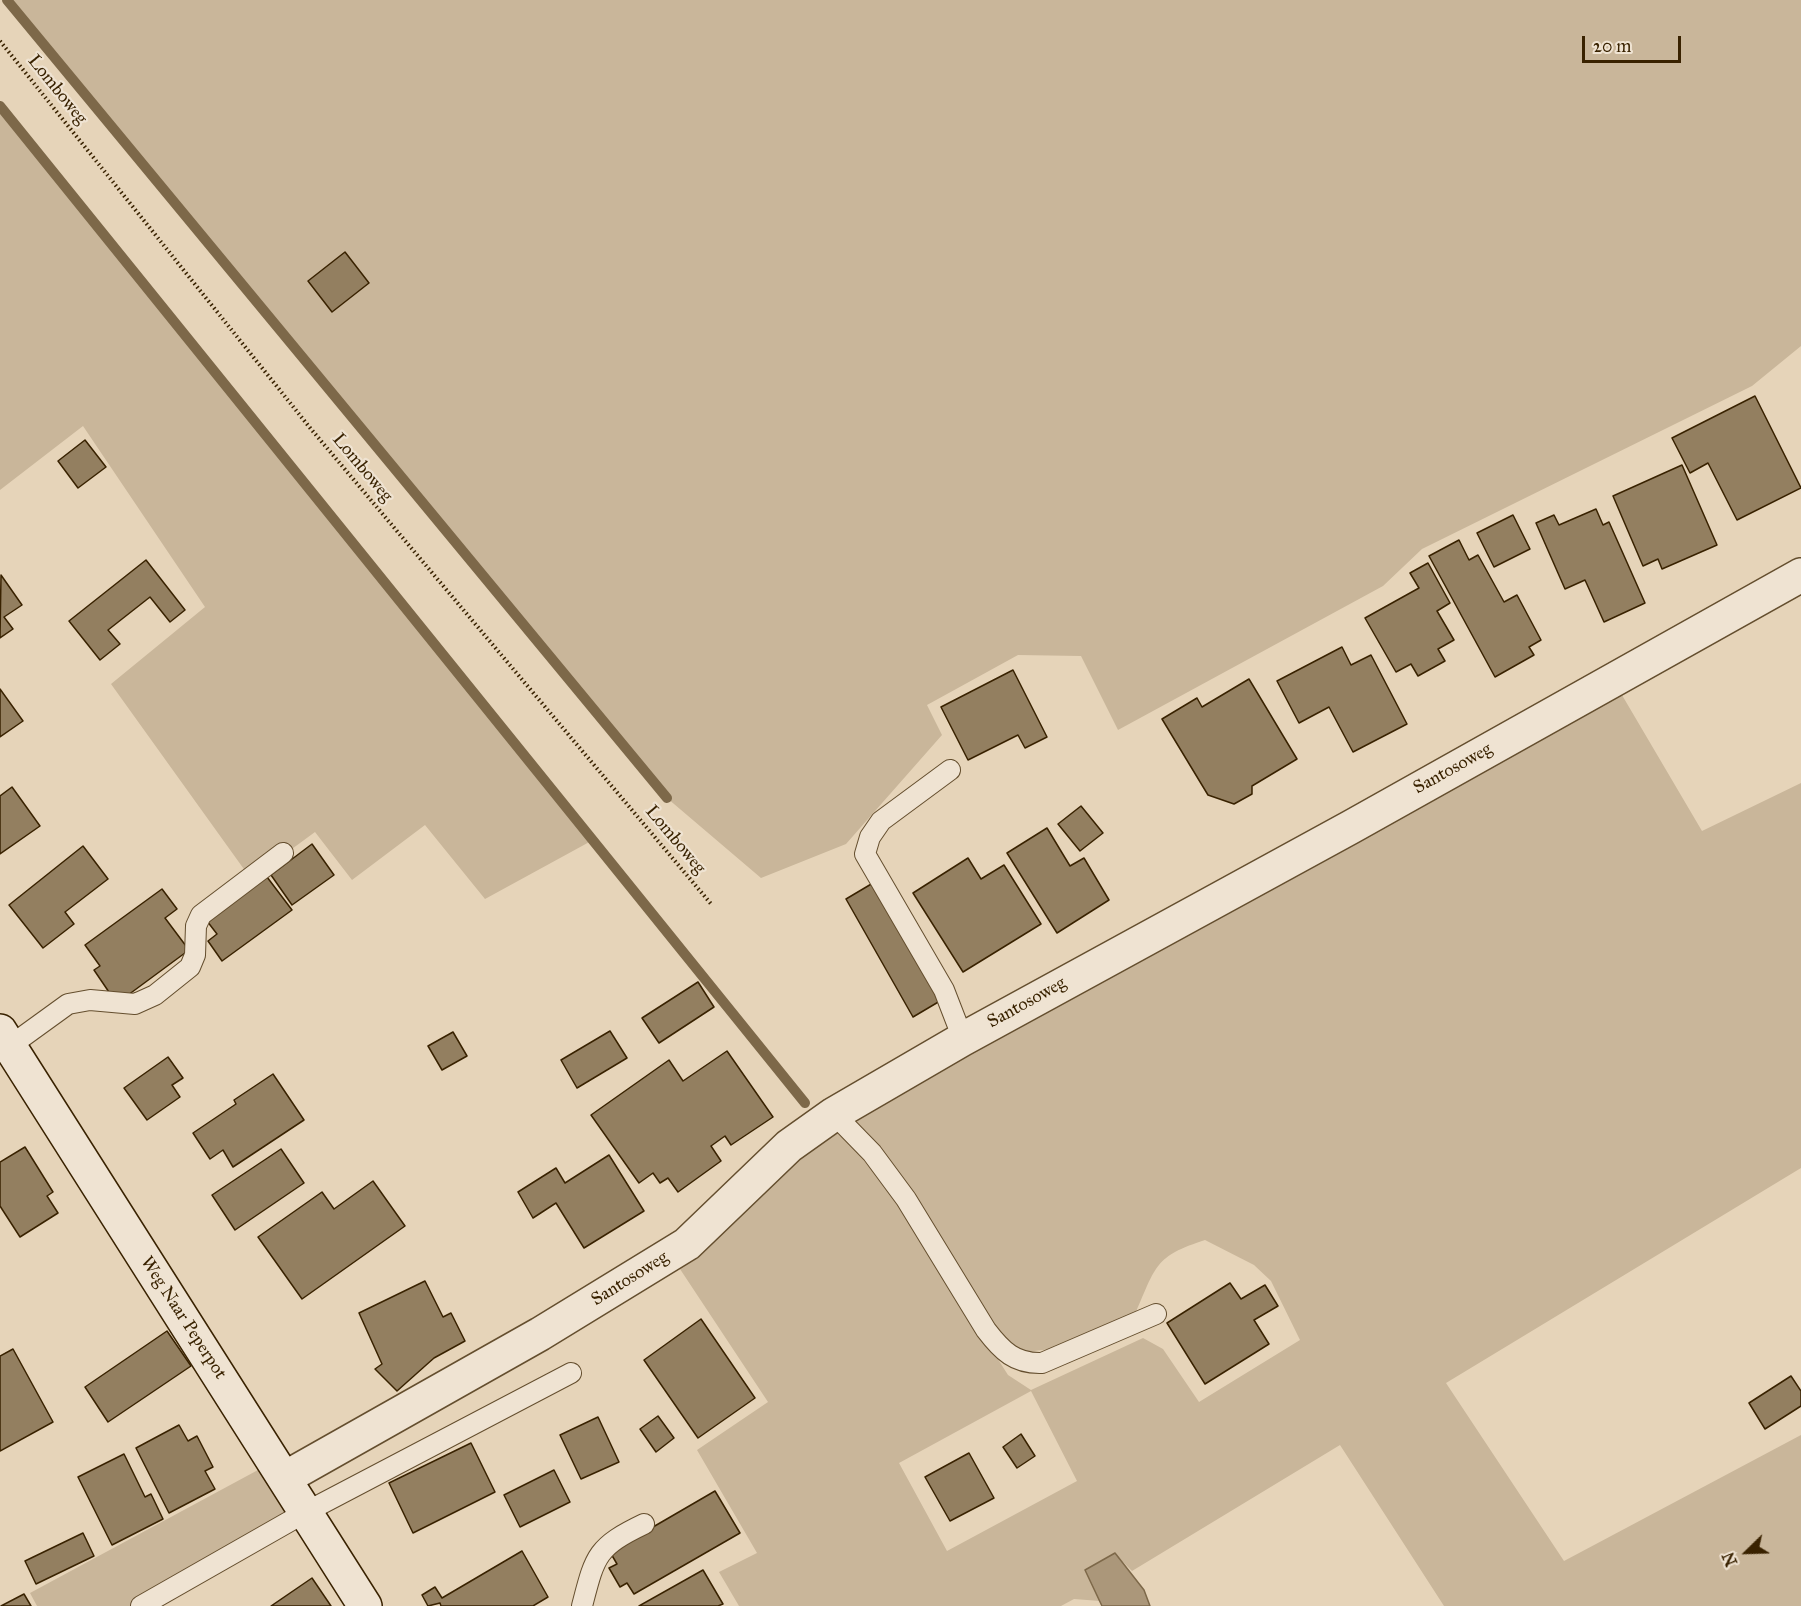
<!DOCTYPE html>
<html>
<head>
<meta charset="utf-8">
<style>
	body { margin:0 }
	#map { position:relative; width:1801px; height:1606px; overflow:hidden; background:#e6d4b9; font-family:"IM FELL Great Primer",serif }
	canvas { display:block }
	.north { position:absolute; left:1717px; top:1522px; width:60px; height:60px; -webkit-text-stroke:4px #efe3d2; paint-order:stroke; rotate:247deg; font-size:16px; font-weight:700; line-height:24px; text-align:center; color:#392200 }
	.north::after { content:''; display:block; margin:auto; width:21px; height:27px; background:#392200; clip-path:polygon(50% 0,100% 100%,50% 72%,0 100%) }
	.scale { position:absolute; left:1582px; top:36px; width:99px; height:27px; box-sizing:border-box; border:3px solid #392200; border-top:0; padding-left:8px; font-size:18px; line-height:21px; white-space:nowrap; color:#392200; -webkit-text-stroke:4px #efe3d2; paint-order:stroke }
</style>
</head>
<body>
<div id="map">
<canvas width="1801" height="1606"></canvas>
<div class="north">N</div>
<div class="scale">20 m</div>
</div>
<script>
const ctx = document.querySelector('canvas').getContext('2d');
ctx.lineJoin = 'round';
function fillPath(path, color) {
  ctx.fillStyle = color;
  ctx.fill(path, 'evenodd');
}
function strokePath(path, color, width, dash) {
  ctx.strokeStyle = color;
  ctx.lineWidth = width;
  ctx.lineCap = dash ? 'butt' : 'round';
  ctx.setLineDash(dash || []);
  ctx.stroke(path);
}
function label(font, color, halo, rows, align = 'center') {
  ctx.font = font + ' "IM FELL Great Primer",serif';
  ctx.lineWidth = 4.5;
  ctx.setLineDash([]);
  ctx.textBaseline = 'middle';
  ctx.strokeStyle = halo;
  ctx.fillStyle = color;
  for (const [text, x, y, turn = 0] of rows) {
    ctx.save();
    ctx.translate(x, y);
    ctx.rotate((+turn || 0) * Math.PI / 180);
    ctx.textAlign = isNaN(turn) ? turn : align;
    if (halo) ctx.strokeText(text, 0, 0);
    ctx.fillText(text, 0, 0);
    ctx.restore();
  }
}
fillPath(new Path2D(`
	M7,0h1794v346l-49,40 -330,163 -39,37 -265,144 -37,-74 -63,-1 -91,50 15,30 -96,109 -85,34 -94,-80z
	M0,106l593,734 -108,59 -60,-74 -73,55 -37,-48 -64,47 -140,-195 94,-77 -122,-181 -83,64z
	M1619,690l83,141 99,-48v385l-355,215 118,178 237,-126v171h-357l-104,-161 -208,126 -17,-17 -30,16 15,31 -26,-2 -13,7h-322l-20,-34 38,-19 -60,-103 71,-48 -90,-136 157,-141 65,80 108,170 23,15 112,-52 20,11 36,53 101,-62 -29,-59 -17,-16 -49,-25c-50,16 -49,26 -69,72l-85,37 -25,3 -17,-6 -114,-177 -45,-55zM1031,1391l46,90 -130,70 -48,-88z
	M258,1470l31,46 -159,90h-93l-7,-13z`), '#c9b69a');
const water = new Path2D(`
	M1115,1553l29,37 6,16h-48l-17,-36z`);
fillPath(water, '#ab977a');
strokePath(water, '#7d6849', 1.5);
strokePath(new Path2D(`
	M7,0l660,798
	M0,106l805,997`), '#7d6849', 10);
const building = new Path2D(`
	M345,252l24,31 -37,29 -24,-31z
	M1755,396l46,92 -64,32 -29,-57 -18,10 -18,-35z
	M85,440l21,27 -28,21 -20,-27z
	M1682,465l35,80 -55,24 -4,-10 -15,7 -30,-70z
	M1596,509l7,16 6,-3 36,81 -41,19 -19,-42 -20,9 -29,-66 18,-8 5,10z
	M1513,515l17,34 -36,18 -17,-34z
	M1459,540l10,20 9,-5 26,47 13,-7 24,45 -12,7 5,8 -39,22 -66,-121z
	M146,560l39,50 -15,12 -20,-25 -42,33 12,14 -20,16 -31,-39z
	M1428,563l22,40 -13,8 17,29 -16,9 7,12 -27,15 -7,-12 -15,8 -31,-54 54,-30 -9,-15z
	M1,575l21,30 -18,12 9,12 -13,9z
	M1342,647l9,18 20,-10 36,69 -54,28 -24,-45 -30,16 -22,-42z
	M1013,670l34,67 -22,11 -7,-13 -50,25 -27,-53z
	M1249,679l48,80 -45,27v8l-18,10 -26,-9 -46,-76 35,-21 5,9z
	M0,689l23,32 -23,16z
	M12,787l28,39 -40,28v-58z
	M1081,806l22,27 -23,18 -22,-27z
	M1047,828l23,38 14,-8 25,42 -52,33 -50,-80z
	M312,844l22,31 -42,30 -21,-30z
	M83,846l25,33 -43,33 9,12 -31,24 -34,-43z
	M968,858l13,21 23,-14 37,59 -78,48 -50,-79z
	M267,877l25,33 -70,51 -14,-20 9,-7 -10,-13z
	M873,883l67,118 -27,16 -67,-118z
	M162,889l15,20 -12,9 24,32 -65,48h-11l-19,-28 6,-4 -15,-21z
	M698,982l16,25 -55,36 -17,-25z
	M610,1031l17,27 -50,30 -16,-28z
	M453,1032l14,24 -25,14 -14,-24z
	M727,1051l46,66 -42,28 -6,-9 -14,10 10,15 -43,31 -10,-14 -8,5 -7,-10 -14,10 -48,-68 78,-55 14,21z
	M168,1057l15,21 -11,7 8,12 -33,23 -23,-32z
	M273,1074l31,46 -71,47 -10,-17 -13,9 -17,-26 43,-29 -2,-4z
	M25,1147l28,45 -6,4 11,17 -38,24 -20,-31v-44z
	M281,1149l23,34 -69,47 -23,-35z
	M609,1155l35,56 -60,37 -28,-45 -23,15 -15,-26 38,-24 9,15z
	M373,1181l32,45 -103,73 -44,-62 64,-45 12,17z
	M425,1281l18,36 8,-4 14,28 -31,17 -37,33 -22,-22 7,-5 -23,-51z
	M1230,1283l11,16 24,-14 13,21 -24,14 15,24 -64,40 -38,-61z
	M701,1319l54,79 -57,40 -54,-78z
	M167,1331l24,35 -83,56 -23,-35z
	M13,1349l40,73 -53,29v-95z
	M1791,1376l10,15v15l-36,23 -16,-26z
	M658,1416l16,22 -18,14 -16,-23z
	M598,1417l21,45 -38,17 -21,-44z
	M179,1425l9,16 9,-5 16,31 -8,4 10,18 -46,24 -33,-65z
	M1021,1434l14,22 -18,12 -14,-21z
	M471,1443l24,49 -82,41 -24,-50z
	M969,1453l25,45 -44,23 -25,-44z
	M124,1454l21,43 6,-3 12,25 -51,26 -34,-68z
	M554,1470l16,32 -50,25 -16,-32z
	M715,1491l25,42 -106,61 -7,-11 -7,4 -11,-19 8,-4 -7,-12z
	M83,1533l11,23 -58,28 -11,-23z
	M522,1551l26,46 -15,9h-92l-1,-3 -12,3 -6,-11 13,-8 7,11z
	M703,1570l20,34 -5,2h-79z
	M312,1578l19,28h-60z
	M24,1594l7,12h-30z`);
fillPath(building, '#937f60');
strokePath(building, '#392200', 1.5);
const lane = new Path2D(`
	M950,770l-69,51 -11,16 -5,17 79,136 19,49
	M10,1046l58,-42 22,-4 45,4 20,-9 35,-28 5,-12 1,-29 5,-11 82,-62
	M834,1114l38,39 34,46 80,131c16,21 29,34 56,33l114,-49
	M141,1606l165,-94 265,-139
	M582,1606c13,-50 14,-59 62,-82`);
const street = new Path2D(`
	M285,1478l255,-144 147,-90 102,-98 45,-32 129,-75 388,-212 450,-252`);
const secondary = new Path2D(`
	M0,1031l365,575`);
strokePath(lane, '#644e2e', 22);
strokePath(street, '#644e2e', 36);
strokePath(secondary, '#392200', 36);
strokePath(new Path2D(`
	M0,41l311,388 401,476`), '#392200', 4, [1.5, 3]);
strokePath(lane, '#efe3d2', 20);
strokePath(street, '#efe3d2', 33);
strokePath(secondary, '#efe3d2', 33);
label('18px', '#392200', '#efe3d2', [
	["Lomboweg",57,90,51],
	["Lomboweg",362,468,50],
	["Santosoweg",1453,769,-29],
	["Lomboweg",675,840,50],
	["Santosoweg",1027,1003,-29],
	["Santosoweg",630,1279,-32],
	["Weg Naar Peperpot",183,1318,57]
]);
</script>
</body>
</html>
